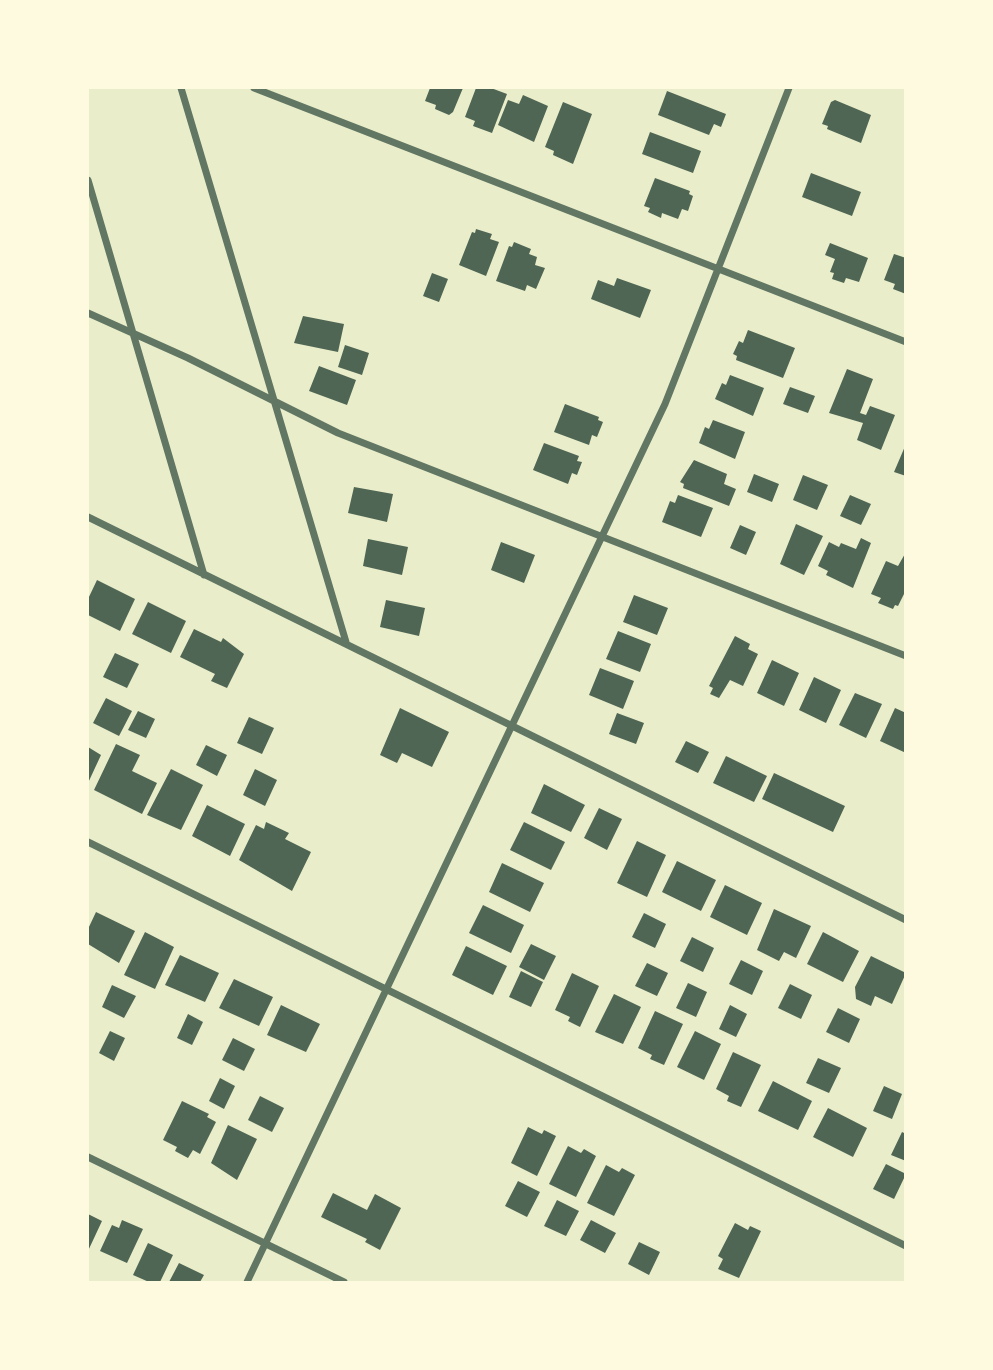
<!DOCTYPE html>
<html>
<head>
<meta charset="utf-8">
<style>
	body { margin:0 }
	#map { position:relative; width:993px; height:1370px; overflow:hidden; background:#e9edc9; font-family:"IBM Plex Sans",sans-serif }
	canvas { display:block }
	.frame { position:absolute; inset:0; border:89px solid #fefae0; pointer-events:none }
</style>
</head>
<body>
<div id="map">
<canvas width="993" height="1370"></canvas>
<div class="frame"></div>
</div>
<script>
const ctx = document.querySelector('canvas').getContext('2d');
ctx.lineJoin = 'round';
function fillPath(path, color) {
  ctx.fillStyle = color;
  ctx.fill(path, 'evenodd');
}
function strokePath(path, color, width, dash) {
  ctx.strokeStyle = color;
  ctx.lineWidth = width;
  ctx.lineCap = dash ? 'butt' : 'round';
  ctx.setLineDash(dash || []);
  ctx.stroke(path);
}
fillPath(new Path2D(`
	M430,88h33l-10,24 -4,3 -14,-6 1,-4 -11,-4z
	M476,88h15l16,6 -15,39 -19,-7 2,-5 -10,-4z
	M667,91l59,23 -5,13 -7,-3 -5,11 -51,-20z
	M523,95l25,11 -14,36 -36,-17 10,-25 11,4z
	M835,100l36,15 -10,28 -34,-14 1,-3 -6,-2 9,-22z
	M563,102l29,12 -19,50 -20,-9 1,-4 -9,-4z
	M650,132l51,19 -8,22 -51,-19z
	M811,173l50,19 -9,24 -50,-19z
	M655,178l35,13 -1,3 4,2 -5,15 -6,-2 -4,10 -16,-6 -1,5 -13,-6 2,-4 -6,-2z
	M476,229l16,5 -2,5 9,3 -13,34 -27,-11 13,-33 3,1z
	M514,242l17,7 -2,5 8,3 -2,8 10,3 -9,21 -9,-4 -2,6 -29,-10 13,-35 3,1z
	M830,243l38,15 -9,24 -13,-4 -2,5 -12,-4 2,-6 -4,-1 5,-13 -10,-4z
	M894,254l12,4v36l-13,-5 2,-5 -11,-4z
	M432,273l16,6 -9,23 -16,-6z
	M617,278l34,12 -11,28 -49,-19 7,-19 16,6z
	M303,316l41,8 -6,28 -44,-9z
	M748,330l47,18 -12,30 -47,-18 1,-4 -4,-2 6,-13 4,2z
	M345,345l24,8 -7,22 -24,-8z
	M319,366l37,14 -9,25 -38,-14z
	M847,369l26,10 -13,34 6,2 4,-9 25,9 -14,35 -24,-10 6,-17 -34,-10z
	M730,375l34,13 -11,28 -38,-17 7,-16 4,2z
	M790,387l25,9 -7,17 -25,-9z
	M565,404l34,13 -1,3 5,2 -6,15 -5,-2 -3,10 -35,-13z
	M713,420l32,12 -10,27 -36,-16 6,-16 4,2z
	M544,443l35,13 -2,5 5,1 -5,13 -5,-2 -4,11 -35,-14z
	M906,444v32l-12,-4z
	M694,460l33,14 -3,10 12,5 -7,17 -46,-18 1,-4 -4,-2z
	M754,474l25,10 -7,18 -25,-10z
	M803,475l25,10 -11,25 -24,-10z
	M354,487l39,7 -6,28 -39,-9z
	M678,495l35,13 -12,29 -39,-15 8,-21 5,2z
	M850,495l21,9 -10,21 -21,-9z
	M796,524l27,12 -19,39 -24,-11z
	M740,525l16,7 -10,23 -16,-7z
	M861,538l10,5 -18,45 -27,-13 2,-4 -10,-5 11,-24 10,5 2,-4 15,6z
	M368,539l40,8 -6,28 -39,-9z
	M501,542l34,13 -11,28 -33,-13z
	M906,552v38l-8,16 -3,-1 -2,4 -15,-6 3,-5 -10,-4 15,-33 12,5z
	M97,580l38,19 -15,32 -32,-16v-16z
	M634,595l34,13 -11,27 -34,-13z
	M386,600l39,8 -6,28 -39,-9z
	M148,602l38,19 -15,32 -39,-19z
	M194,629l27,13 2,-4 21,16 -17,34 -16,-7 4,-7 -35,-17z
	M618,631l33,13 -11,28 -34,-13z
	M735,636l15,8 -2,5 10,5 -15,32 -13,-6 -11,18 -9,-4 3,-6 -4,-2z
	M115,653l24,11 -12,24 -24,-11z
	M772,660l27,13 -15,33 -27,-13z
	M600,668l34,13 -11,28 -34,-14z
	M814,677l27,13 -15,33 -27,-13z
	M855,693l27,11 -16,34 -27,-13z
	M106,698l26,13 -13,25 -26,-13z
	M400,708l49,24 -17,35 -30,-14 -5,10 -17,-8z
	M895,708l11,5v40l-26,-12z
	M138,711l17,8 -9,19 -18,-8z
	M617,713l27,10 -8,21 -27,-10z
	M249,717l25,11 -12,26 -25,-11z
	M686,741l23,11 -11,21 -23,-11z
	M116,744l24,11 -8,16 25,12 -15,31 -48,-24z
	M206,745l21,10 -10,21 -21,-11z
	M88,747l13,8 -13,28z
	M726,756l41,20 -13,26 -41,-19z
	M171,769l32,16 -22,45 -34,-15z
	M255,769l22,11 -12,26 -22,-11z
	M774,773l71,33 -12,26 -71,-33z
	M544,784l41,21 -14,27 -40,-19z
	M207,805l38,19 -15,32 -38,-20z
	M599,808l23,11 -15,31 -23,-12z
	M266,822l23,11 -4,6 26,13 -19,39 -53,-31 17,-35 8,4z
	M524,822l41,20 -14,28 -41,-20z
	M637,841l29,14 -19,42 -30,-14z
	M677,861l39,19 -15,31 -39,-19z
	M502,863l42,20 -14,29 -41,-20z
	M725,885l37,18 -15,32 -37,-18z
	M483,905l41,20 -13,28 -42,-20z
	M774,909l37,17 -15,32 -12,-6 -5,9 -22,-11z
	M96,912l39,19 -16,32 -31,-19v-15z
	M644,913l22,11 -11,24 -23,-11z
	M145,932l29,15 -19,42 -31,-14z
	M823,932l36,19 -16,31 -36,-18z
	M692,937l22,11 -11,24 -23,-11z
	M531,944l25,12 -12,24 -25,-13z
	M466,946l41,20 -14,29 -41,-20z
	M180,955l39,18 -14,29 -40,-17z
	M871,956l35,17 -14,31 -17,-8 -4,10 -15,-7 -1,-12z
	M741,960l22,11 -11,24 -23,-11z
	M647,963l21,10 -11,23 -22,-10z
	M521,971l22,11 -12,25 -22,-10z
	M572,973l27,13 -19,41 -12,-6 2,-4 -15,-7z
	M234,979l39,18 -14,29 -40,-18z
	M688,983l19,9 -11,25 -20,-9z
	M790,984l22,11 -11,24 -23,-11z
	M112,985l24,11 -12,22 -22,-11z
	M614,994l27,13 -18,37 -28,-12z
	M281,1005l39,19 -14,28 -39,-17z
	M730,1005l17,9 -11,23 -17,-8z
	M838,1008l22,11 -11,24 -23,-11z
	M655,1011l28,13 -19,41 -14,-6 2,-4 -14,-7z
	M188,1014l15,8 -11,23 -15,-7z
	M110,1031l15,7 -11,23 -15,-8z
	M695,1031l26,13 -17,36 -27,-13z
	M233,1038l22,11 -11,22 -22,-11z
	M733,1052l28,13 -20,42 -14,-6 2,-5 -13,-7z
	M818,1058l23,10 -12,25 -23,-10z
	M220,1078l15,8 -11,23 -15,-8z
	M773,1081l39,20 -14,29 -40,-19z
	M884,1086l18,8 -10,25 -19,-8z
	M260,1096l24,12 -12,24 -24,-12z
	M182,1101l27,13 -2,3 9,5 -16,32 -7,-4 -5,8 -13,-7 2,-4 -14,-7z
	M828,1108l39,20 -14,29 -40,-20z
	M228,1125l29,14 -20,41 -26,-17z
	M528,1127l14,7 2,-4 12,6 -19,40 -26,-13z
	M902,1132l4,2v27l-15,-6z
	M568,1146l13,7 3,-4 12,7 -20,41 -27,-13z
	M886,1164l20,10 -12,25 -21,-10z
	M606,1165l13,7 3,-4 13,7 -21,41 -27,-13z
	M518,1181l22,11 -13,25 -22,-11z
	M333,1193l34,17 8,-16 26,14 -21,42 -15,-8 2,-3 -46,-22z
	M557,1200l22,11 -13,25 -22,-10z
	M88,1214l14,7 -14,30z
	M122,1220l21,9 -16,34 -27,-12 12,-26 7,3z
	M591,1220l25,13 -11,20 -25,-13z
	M735,1223l13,7 2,-4 11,5 -22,47 -21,-9 5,-10 -5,-3z
	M639,1242l21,10 -11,23 -21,-11z
	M148,1243l25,12 -13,27h-11l-16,-7z
	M179,1263l25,12 -4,7h-31z`), '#4f6655');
strokePath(new Path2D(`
	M181,88l165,554
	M254,88l652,254
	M88,180l116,395
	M88,313l100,45 150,75 568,223
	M88,517l818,403
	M88,842l818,404
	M88,1157l256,125
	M247,1282l418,-878 124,-316`), '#617663', 7);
</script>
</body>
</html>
